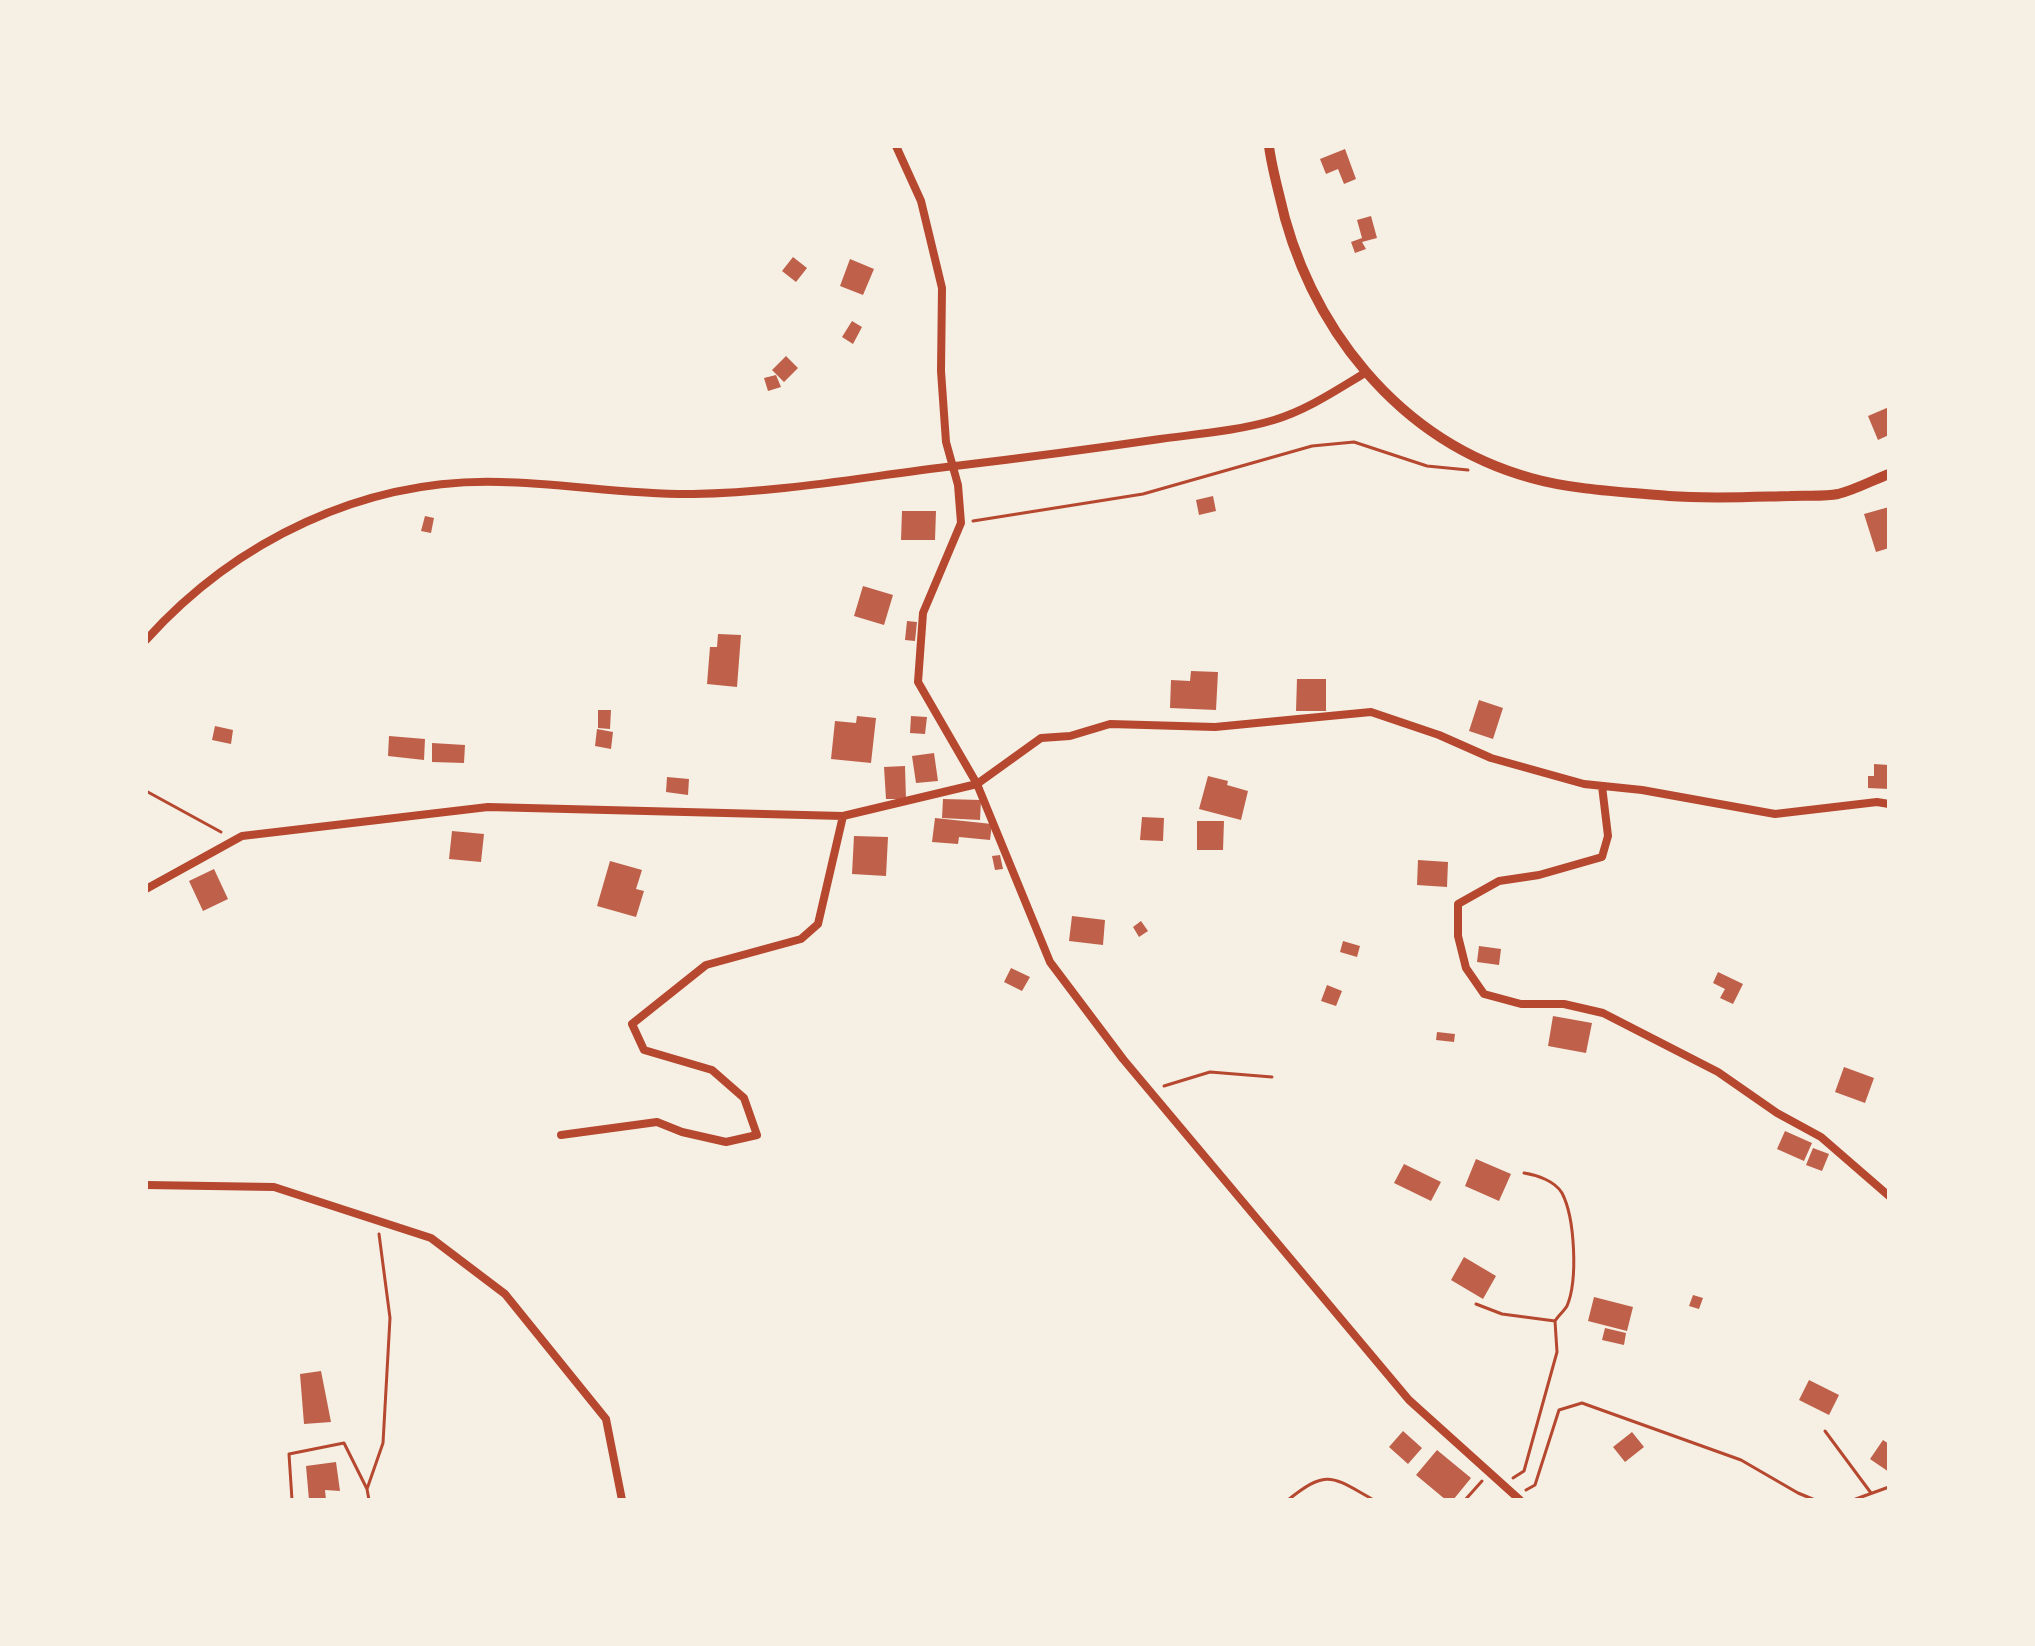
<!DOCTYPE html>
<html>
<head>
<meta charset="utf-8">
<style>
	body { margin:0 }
	#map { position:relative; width:2035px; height:1646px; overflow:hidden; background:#f6efe4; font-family:"Libre Baskerville",serif }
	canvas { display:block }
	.frame { position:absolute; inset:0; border:148px solid #f6efe4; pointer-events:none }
</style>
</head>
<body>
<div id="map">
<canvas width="2035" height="1646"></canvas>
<div class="frame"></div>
</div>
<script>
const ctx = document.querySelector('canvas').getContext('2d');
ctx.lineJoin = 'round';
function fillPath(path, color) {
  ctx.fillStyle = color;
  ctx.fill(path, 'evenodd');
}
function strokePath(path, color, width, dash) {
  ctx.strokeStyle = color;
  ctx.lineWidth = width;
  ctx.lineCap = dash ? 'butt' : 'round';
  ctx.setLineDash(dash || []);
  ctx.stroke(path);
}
fillPath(new Path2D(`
	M1345,149l11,30 -12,5 -6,-15 -12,5 -6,-15z
	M1371,216l6,22 -15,4 4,7 -11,4 -4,-11 11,-4 -5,-18z
	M793,257l14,11 -11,14 -14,-11z
	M850,259l24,10 -11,26 -23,-9z
	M852,321l10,6 -9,17 -11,-7z
	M786,356l12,12 -14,14 -12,-12z
	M776,375l5,12 -13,4 -4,-13z
	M1889,407v28l-11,5 -10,-24z
	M1213,496l3,15 -17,4 -3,-15z
	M1889,507v41l-13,4 -12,-38z
	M902,511h34l-1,29h-34z
	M425,516l9,2 -3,15 -10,-2z
	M863,586l30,9 -9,30 -30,-9z
	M907,621l10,1 -2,19 -10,-1z
	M718,634l23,1 -4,52 -30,-3 3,-37h7z
	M1191,671l27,1 -2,38 -46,-2 1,-28 19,1z
	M1297,679h29v32h-30z
	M1479,700l24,8 -10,31 -24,-8z
	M598,710h13l-1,19 -12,-1z
	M857,716l19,2 -5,45 -40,-4 4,-38 21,2z
	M911,716l16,1 -2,17 -15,-1z
	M215,726l18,4 -2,14 -19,-4z
	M597,729l16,3 -2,17 -16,-3z
	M389,736l36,3 -1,21 -36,-4z
	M432,743l33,2 -1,18 -32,-1z
	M934,753l4,28 -22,2 -4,-27z
	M1874,764l15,1v24l-21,-1v-12h6z
	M905,766l1,33h-20l-2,-32z
	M1208,776l20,5 -1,4 21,6 -7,29 -42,-11z
	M667,777l22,2 -1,16 -22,-3z
	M943,799l38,1 -1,20 -38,-2z
	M1142,817l22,1 -1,23 -23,-1z
	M935,818l57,6 -2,16 -31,-3 -1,7 -26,-2z
	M1197,821h27l-1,29h-26z
	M452,831l32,3 -3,28 -32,-3z
	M854,836l34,1 -2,39 -34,-2z
	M1000,855l3,14 -8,1 -3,-14z
	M1418,860l30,2 -1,25 -30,-2z
	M610,861l32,9 -6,19 8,2 -8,26 -39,-11z
	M214,869l14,30 -25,12 -14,-30z
	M1072,916l33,4 -2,25 -34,-4z
	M1141,921l7,10 -9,6 -6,-10z
	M1343,941l17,5 -3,11 -17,-5z
	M1479,946l22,3 -2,16 -22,-3z
	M1011,968l19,9 -8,14 -18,-9z
	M1718,972l25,12 -10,20 -13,-6 5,-9 -12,-6z
	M1327,985l15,6 -6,15 -15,-5z
	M1553,1016l39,7 -6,30 -38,-7z
	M1437,1032l18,2 -1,8 -18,-2z
	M1844,1067l30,11 -9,25 -30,-11z
	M1785,1131l27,12 -8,18 -27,-12z
	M1813,1148l16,6 -7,17 -16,-6z
	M1476,1159l35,15 -12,27 -34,-15z
	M1404,1164l37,18 -10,19 -37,-18z
	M1464,1257l32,19 -13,23 -32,-19z
	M1693,1295l10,3 -4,11 -10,-3z
	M1594,1297l39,10 -6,24 -39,-10z
	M1605,1328l21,5 -2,12 -22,-5z
	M321,1371l10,51 -27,2 -4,-50z
	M1809,1380l30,15 -10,20 -30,-15z
	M1403,1431l19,17 -14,16 -19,-17z
	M1632,1432l12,15 -19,15 -12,-15z
	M1883,1440l6,4v28l-19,-13z
	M1437,1450l34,28 -18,22h-7l-30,-25z
	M336,1462l4,29 -15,-1 1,10h-17l-3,-34z`), '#bf614a');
strokePath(new Path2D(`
	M973,521l170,-27 169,-48 42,-4 73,24 41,4
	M146,791l75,41
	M1164,1086l46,-14 62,5
	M1524,1173c13,2 31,8 38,20 13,25 16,87 5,113 -3,5 -9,10 -12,15
	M1476,1304l26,10 53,7 2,31 -33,119 -11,7
	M1825,1431l46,62
	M367,1489l2,11
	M1526,1490l9,-5 24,-75 23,-7 159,57 57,33 17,7
	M292,1500l-3,-46 55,-11 23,46 16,-46 7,-125 -11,-84
	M1288,1500c40,-32 44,-23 86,0
	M1465,1500l17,-19
	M1853,1500l36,-13`), '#b5482f', 3);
strokePath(new Path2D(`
	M896,146l25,55 21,87 -1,83 5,71 12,43 3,38 -38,90 -5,69 59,102 73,178 73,97 286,341 111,100
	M146,640c90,-100 219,-162 354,-158 64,1 128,13 193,12 87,-1 175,-18 262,-28 68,-8 136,-17 205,-27 37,-5 77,-8 114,-19 33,-10 61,-29 91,-47
	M1602,786l6,50 -6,21 -63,18 -40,6 -41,23v32l8,32 18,26 37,10h43l39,9 115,59 59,41 44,24 68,59
	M146,889l96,-53 246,-29 355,9 134,-32 64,-46 29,-2 40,-12 105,3 156,-15 68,23 52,23 93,26 58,6 133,24 102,-12 12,2
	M561,1135l96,-13 25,10 44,10 31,-7 -13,-37 -32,-28 -68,-20 -12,-26 74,-59 95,-26 17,-15 25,-108
	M146,1185l128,2 157,51 74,56 101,125 16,81`), '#b5482f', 8);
strokePath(new Path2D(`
	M1269,146c2,16 6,32 10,48 28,131 119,247 252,284 42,12 94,14 138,18 40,3 80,1 121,0 15,-1 33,1 48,-2 17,-4 35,-14 51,-20`), '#b5482f', 10);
</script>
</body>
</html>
